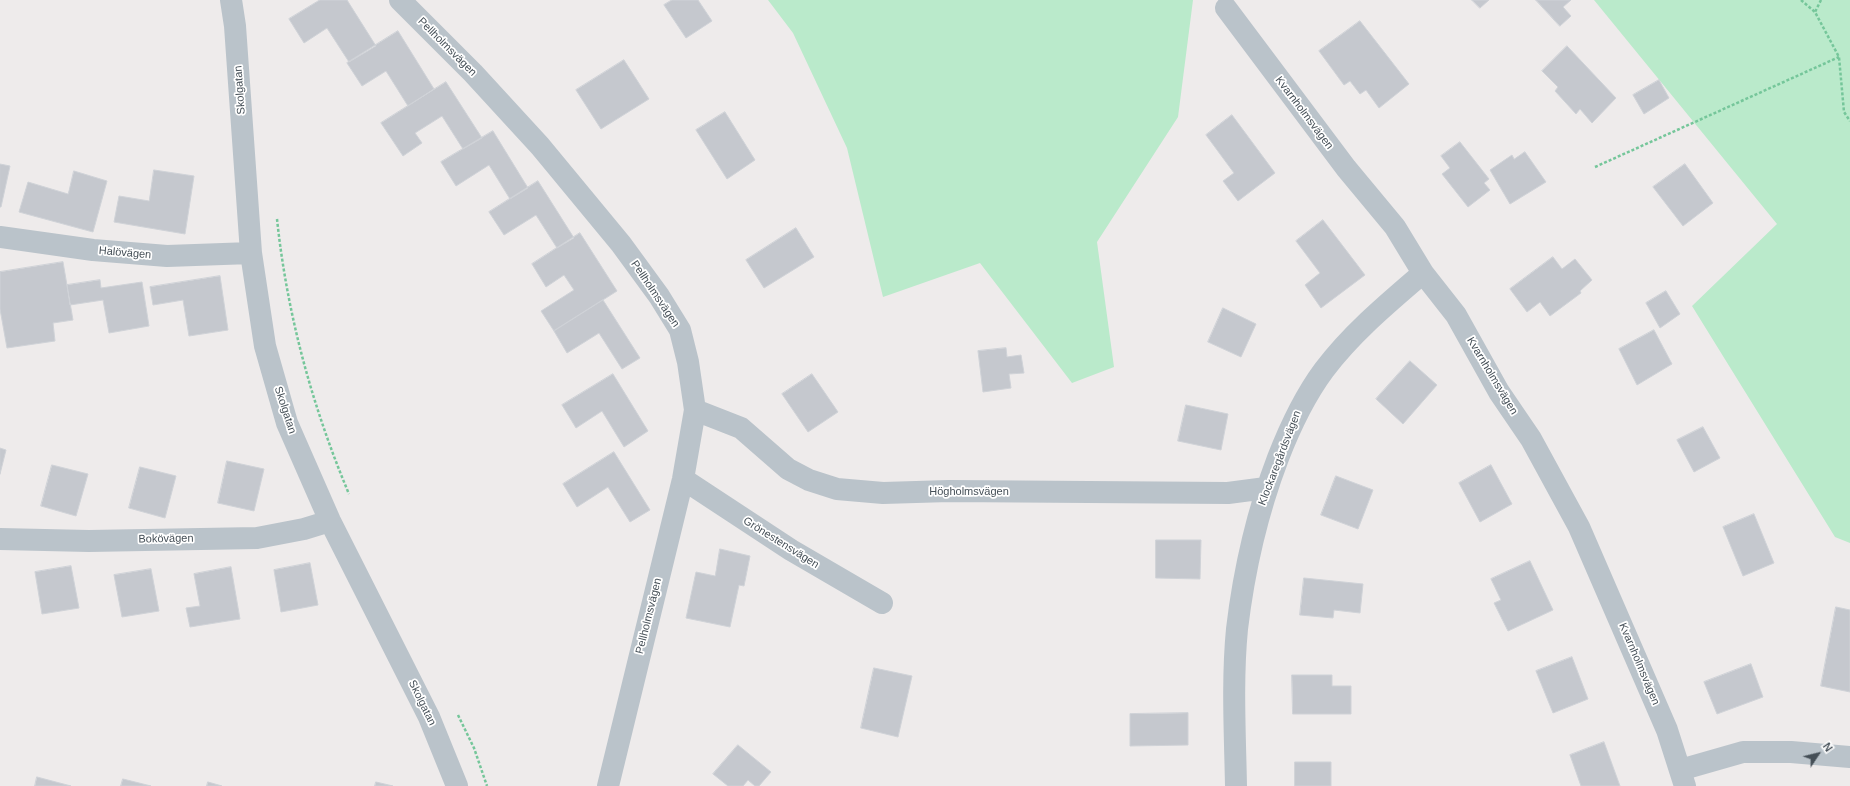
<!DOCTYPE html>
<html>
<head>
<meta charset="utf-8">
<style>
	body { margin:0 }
	#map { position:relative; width:1850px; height:786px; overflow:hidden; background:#eeebeb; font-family:Arial,sans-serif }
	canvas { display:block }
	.north { position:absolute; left:1798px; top:734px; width:40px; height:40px; -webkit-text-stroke:3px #fff; paint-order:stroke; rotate:55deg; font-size:11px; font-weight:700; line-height:16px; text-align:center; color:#454f57 }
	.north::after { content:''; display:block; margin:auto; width:14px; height:18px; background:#454f57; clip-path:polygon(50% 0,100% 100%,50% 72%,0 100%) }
</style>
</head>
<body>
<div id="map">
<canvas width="1850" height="786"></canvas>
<div class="north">N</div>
</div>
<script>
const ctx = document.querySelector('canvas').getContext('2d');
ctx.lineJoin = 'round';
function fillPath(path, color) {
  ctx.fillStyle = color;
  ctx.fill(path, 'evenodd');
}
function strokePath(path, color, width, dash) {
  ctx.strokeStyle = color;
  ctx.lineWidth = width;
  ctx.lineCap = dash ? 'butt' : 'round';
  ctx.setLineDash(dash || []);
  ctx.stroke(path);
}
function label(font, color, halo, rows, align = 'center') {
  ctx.font = font + ' Arial,sans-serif';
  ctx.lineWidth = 3.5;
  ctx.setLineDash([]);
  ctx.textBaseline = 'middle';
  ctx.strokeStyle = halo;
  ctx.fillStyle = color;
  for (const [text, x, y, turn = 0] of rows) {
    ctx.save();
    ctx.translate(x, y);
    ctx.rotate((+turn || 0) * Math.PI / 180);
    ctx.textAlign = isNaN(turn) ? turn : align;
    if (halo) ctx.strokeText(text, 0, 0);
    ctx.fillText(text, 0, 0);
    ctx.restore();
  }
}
fillPath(new Path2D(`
	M768,0h425l-15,117 -81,125 17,125 -42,16 -92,-120 -97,34 -36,-149 -54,-115z
	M1594,0h256v543l-15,-6 -143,-231 85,-82z`), '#baeacb');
const building = new Path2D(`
	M320,0h27l29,46 -27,16 -22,-34 -23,15 -15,-24z
	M672,0h26l14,21 -26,17 -22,-33z
	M1472,0h17l-9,8z
	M1536,0h35l-8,7 8,9 -11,10z
	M1360,21l49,63 -30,24 -13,-18 -6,4 -10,-13 -6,4 -25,-34z
	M398,31l36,58 -26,17 -22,-35 -24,15 -15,-23z
	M1567,46l49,52 -24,25 -12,-14 -4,5 -21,-23 3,-4 -16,-16z
	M624,60l25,39 -48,30 -25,-39z
	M1659,80l10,18 -25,16 -11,-19z
	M446,82l36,56 -19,11 -21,-33 -27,17 7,10 -19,13 -22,-33z
	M725,112l30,48 -28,19 -31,-49z
	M1232,115l43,58 -37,28 -15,-20 11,-8 -28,-38z
	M493,131l35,57 -18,11 -21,-34 -33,21 -15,-24z
	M1460,142l29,37 -5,4 6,7 -22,17 -26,-33 8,-6 -9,-12z
	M1525,152l21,30 -36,22 -20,-34 22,-15 2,4z
	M0,164l10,2 -9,41h-1z
	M1685,164l28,39 -30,23 -30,-39z
	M154,170l40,6 -9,58 -71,-12 5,-26 30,5z
	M74,171l33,10 -14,51 -74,-20 9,-30 40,12z
	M538,181l36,57 -17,10 -21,-33 -32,20 -15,-23z
	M1323,220l42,55 -44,33 -16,-23 15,-12 -24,-32z
	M796,228l18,29 -50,31 -18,-28z
	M580,233l37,58 -63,40 -13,-20 33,-21 -10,-15 -18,12 -14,-23z
	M1553,257l9,12 13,-10 17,21 -12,11 1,2 -31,23 -10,-14 -13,10 -17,-23z
	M63,262l10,58 -20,3 2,18 -48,7 -7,-39v-37z
	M220,276l8,54 -39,6 -6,-36 -30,5 -3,-18z
	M100,280l1,8 41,-6 7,44 -40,7 -6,-33 -33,5 -3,-20z
	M1666,291l14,23 -20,14 -14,-25z
	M603,300l37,58 -18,11 -23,-36 -32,20 -13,-22z
	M1223,308l33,16 -15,33 -33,-15z
	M1654,330l18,34 -35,21 -18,-36z
	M1006,348l1,9 14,-2 3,18 -15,1 2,14 -28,4 -5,-41z
	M1410,361l27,24 -34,39 -27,-25z
	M613,374l35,57 -24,16 -22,-36 -26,17 -14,-23z
	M812,374l26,38 -30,20 -26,-38z
	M1186,405l42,9 -7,36 -43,-9z
	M1703,427l17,31 -26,14 -17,-32z
	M0,448l6,2 -6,24z
	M614,452l36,58 -20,12 -22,-35 -31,20 -14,-23z
	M227,461l37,8 -10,42 -36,-8z
	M52,465l36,9 -12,42 -35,-10z
	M1491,465l21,39 -32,18 -21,-39z
	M140,467l36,9 -11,42 -36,-10z
	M1336,476l37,14 -15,39 -37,-14z
	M1754,514l20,49 -31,13 -20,-49z
	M1156,540h45l-1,39 -44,-1z
	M720,549l30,7 -6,30 -5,-1 -9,42 -44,-9 10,-46 19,4z
	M1530,561l23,49 -45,21 -14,-28 7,-3 -10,-21z
	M310,563l8,42 -37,7 -7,-42z
	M71,566l8,42 -37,6 -7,-42z
	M231,567l9,52 -50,8 -4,-19 14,-2 -6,-32z
	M151,569l8,42 -37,6 -8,-42z
	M1304,578l59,6 -3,29 -26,-3 -1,8 -33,-3z
	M1836,607l14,3v82l-29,-6z
	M1572,657l16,42 -35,14 -17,-42z
	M1751,664l12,33 -46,17 -13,-32z
	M874,668l38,8 -14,61 -37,-9z
	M1292,675h40v11h19v28h-58z
	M1188,713v32l-58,1v-32z
	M1604,742l16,44h-39l-11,-31z
	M738,745l33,27 -12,14h-4l-7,-6 -5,6h-15l-15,-12z
	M1295,762h36v24h-36z
	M37,777l34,9h-36z
	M123,779l28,7h-30z
	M208,782l14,4h-15z
	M376,782l17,4h-18z`);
fillPath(building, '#c5c8ce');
strokePath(building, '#cfd2d7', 1);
strokePath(new Path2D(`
	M1801,0l14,12
	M1821,0l-6,12 24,45 5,55 6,9
	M1595,167l244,-110
	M277,219c10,95 35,187 72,275
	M458,715l16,33 13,38`), '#75c69a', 2.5, [3, 2]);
strokePath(new Path2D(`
	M231,0l4,26 16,227 14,93 22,77 43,98 99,196 28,69
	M400,0l73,73 67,73 81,98 38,52 21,34 8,32 7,48 -12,69 -75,307
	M1226,8l120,160 49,59 28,46 33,42 43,77 32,47 48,88 88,203 18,56
	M0,237l93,13 74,6 84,-3
	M695,410l46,18 47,41 21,11 28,9 46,4 66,-2 279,2 38,-5
	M683,479l108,71 91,53
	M0,539l89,2 168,-3 47,-9 26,-8
	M1680,770l63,-18h48l59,5
	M1236,786c-1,-52 -4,-106 1,-157 7,-59 20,-116 41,-171 12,-31 26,-61 46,-88 28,-37 64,-67 99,-97`), '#bac3ca', 22);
label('11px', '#454f57', '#fff', [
	["Pellholmsvägen",447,47,45],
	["Skolgatan",240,90,-94],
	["Kvarnholmsvägen",1304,113,53],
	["Halövägen",125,253,5],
	["Pellholmsvägen",655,294,56],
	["Kvarnholmsvägen",1492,376,59],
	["Skolgatan",285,410,72],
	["Klockaregårdsvägen",1280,458,-69],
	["Högholmsvägen",969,492],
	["Bokövägen",166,539,-1],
	["Grönestensvägen",781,543,32],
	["Pellholmsvägen",649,616,-76],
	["Kvarnholmsvägen",1639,664,67],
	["Skolgatan",422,703,64]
]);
</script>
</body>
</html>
